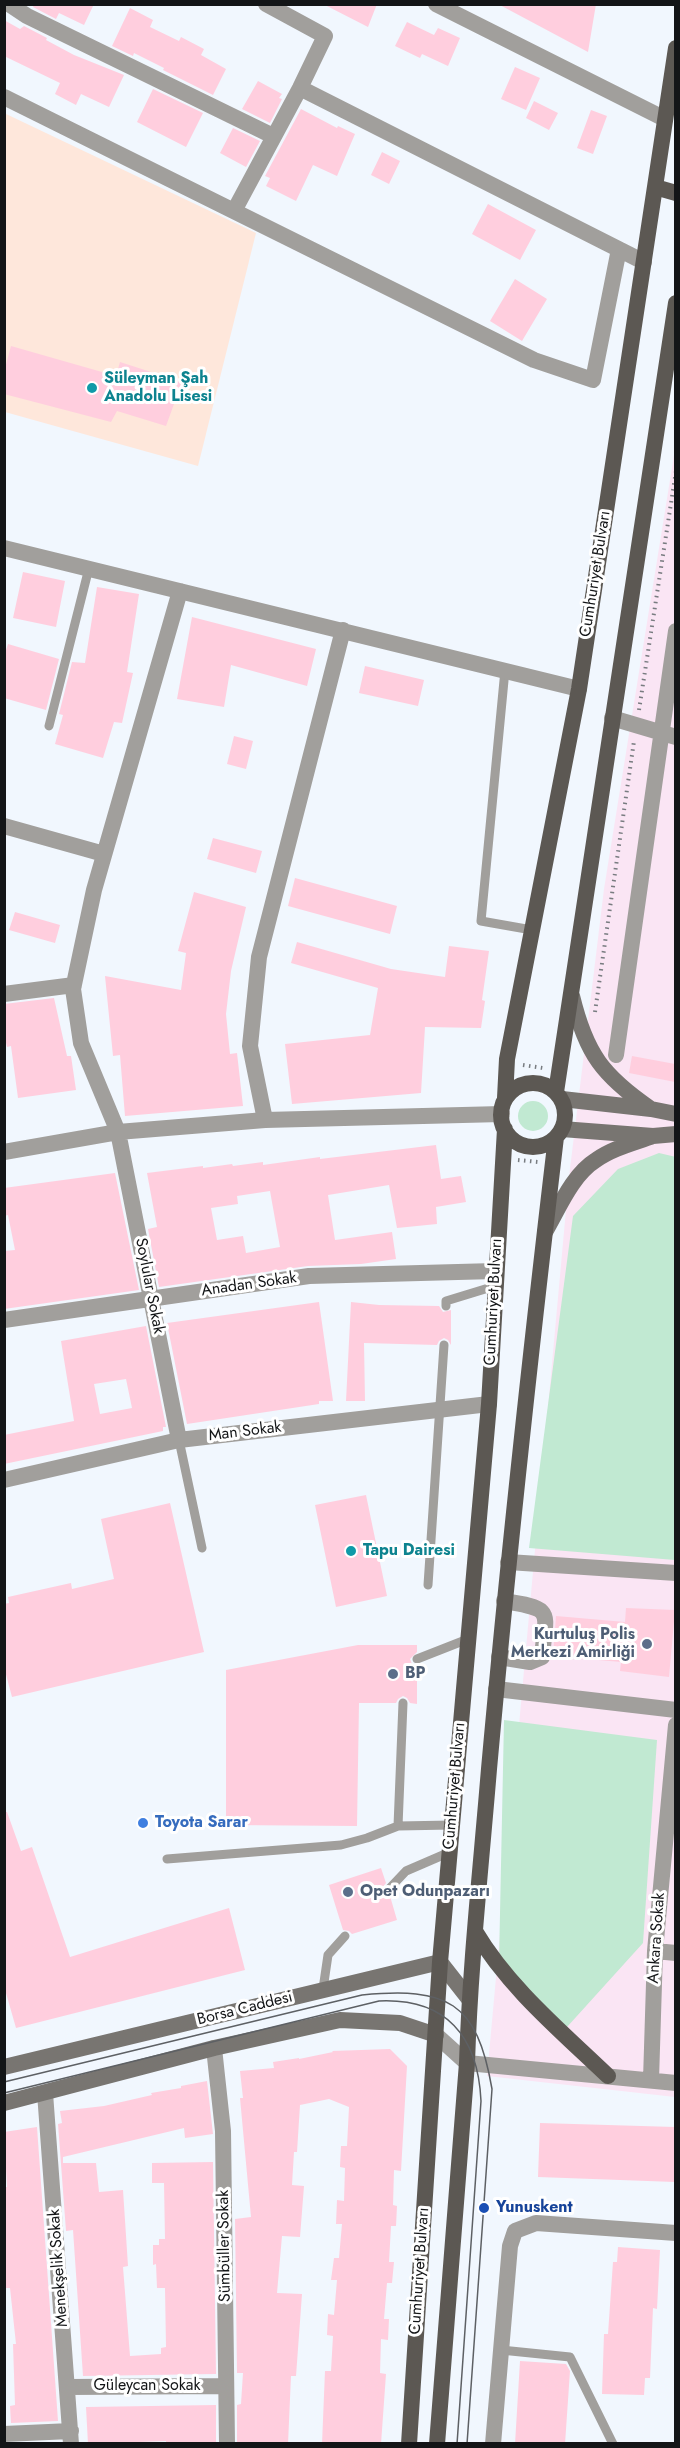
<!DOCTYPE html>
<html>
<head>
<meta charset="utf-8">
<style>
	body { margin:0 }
	#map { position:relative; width:680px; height:2448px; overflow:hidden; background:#f1f7fe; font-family:Jost,sans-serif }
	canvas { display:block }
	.frame { position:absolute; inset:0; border:6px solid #131517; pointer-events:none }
</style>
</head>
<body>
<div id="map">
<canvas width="680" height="2448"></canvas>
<div class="frame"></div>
</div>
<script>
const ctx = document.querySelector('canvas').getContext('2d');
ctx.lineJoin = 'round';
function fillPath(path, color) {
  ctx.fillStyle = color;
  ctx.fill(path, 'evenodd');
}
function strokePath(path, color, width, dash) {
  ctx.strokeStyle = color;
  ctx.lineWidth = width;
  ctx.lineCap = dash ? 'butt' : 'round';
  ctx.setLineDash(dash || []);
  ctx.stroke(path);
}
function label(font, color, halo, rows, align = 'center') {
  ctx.font = font + ' Jost,sans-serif';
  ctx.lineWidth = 6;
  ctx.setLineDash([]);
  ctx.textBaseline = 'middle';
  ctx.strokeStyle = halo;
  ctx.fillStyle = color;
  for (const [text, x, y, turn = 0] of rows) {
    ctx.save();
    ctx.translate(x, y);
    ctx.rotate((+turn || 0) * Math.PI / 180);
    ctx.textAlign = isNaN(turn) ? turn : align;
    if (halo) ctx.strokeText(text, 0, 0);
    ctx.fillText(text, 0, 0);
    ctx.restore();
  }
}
fillPath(new Path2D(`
	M675,449v1648l-188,-21 82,-899 35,-288z`), '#fae5f4');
fillPath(new Path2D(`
	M4,113l252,120 -58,233 -193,-54z`), '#fee7db');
fillPath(new Path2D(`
	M518 1116a15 15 0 1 1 30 0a15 15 0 1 1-30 0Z
	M659,1153l17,4 -1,403 -146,-12 44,-332 45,-47z
	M504,1720l153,20 -14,203 -76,84 -68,-65z`), '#c1e9d2');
fillPath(new Path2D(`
	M34,4h60l-10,21 -25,-12 -3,6 -23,-12z
	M323,4h54l-9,23z
	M498,4h98l-8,48z
	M130,8l23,12 -3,7 29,14 2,-4 23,12 -3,6 25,14 -13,26 -50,-25 1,-2 -30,-15 -1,3 -21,-10z
	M4,20l16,9 4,-3 23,12 -1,2 28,15 50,20 -15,32 -28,-13 -5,11 -21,-11 5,-11 -56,-27z
	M407,22l27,13 4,-7 22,10 -12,28 -26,-12 -2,4 -25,-12z
	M515,67l25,11 -14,32 -25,-11z
	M258,81l24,13 -3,4 3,1 -12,24 -28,-14z
	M153,89l50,24 -17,34 -49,-25z
	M534,101l24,12 -9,17 -23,-12z
	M301,109l36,19 1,-2 17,8 -18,42 -24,-11 -17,36 -30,-15 4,-8 -5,-2z
	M591,110l16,6 -14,38 -16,-6z
	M233,128l27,13 -14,26 -26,-14z
	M382,152l18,9 -11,23 -18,-9z
	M488,204l48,26 -16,30 -48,-26z
	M515,279l32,20 -25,42 -32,-20z
	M11,346l105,30 4,-14 62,20 -16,44 -49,-15 -6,11 -107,-28v-22z
	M23,572l42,9 -9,46 -43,-9z
	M97,587l42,7 -12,78 6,1 -11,50 -8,-1 -11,36 -48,-14 8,-29 -4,-1 13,-52 13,1z
	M192,617l124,32 -9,37 -76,-21 -7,42 -47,-8z
	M8,644l51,15 -13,51 -42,-12v-42z
	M365,666l59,14 -6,26 -59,-13z
	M234,736l19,5 -7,28 -19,-5z
	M213,838l49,13 -6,22 -49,-14z
	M295,878l102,28 -7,28 -102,-28z
	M194,892l52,15 -15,64 -5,43 4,40 7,-1 6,53 -118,10 -5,-61 -7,1 -8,-80 76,14 5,-37 -8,-2z
	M15,912l45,13 -5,18 -46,-13z
	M297,942l94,27 54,8 4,-31 40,5 -7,49 3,1 -4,27 -56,-1 -4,66 -129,11 -7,-60 85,-9 8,-47 -87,-25z
	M54,998l13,58h4l5,34 -58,8 -7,-52 -4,1 -3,-13v-30z
	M632,1056l43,8v18l-46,-9z
	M436,1145l5,34 20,-3 5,26 -30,5 1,17 -40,4 -8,-43 -61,10 7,45 57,-8 4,27 -35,5 -53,2 -149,21 -11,-58 9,-2 -10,-54 56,-7v2l29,-4 1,2 30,-4v3l57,-8v2zM270,1191l10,56 -34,6 -3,-17 -26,4 -6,-32 27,-4 -1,-8z
	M115,1173l24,117 -135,19v-58l11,-1 -7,-35 -4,1v-28z
	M319,1302l14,99h-14v3l-132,20 -20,-101z
	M351,1302l28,3 60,1 4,6 8,-2v35l-3,-5 -4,-2 -5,3 -2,4 -73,-2 1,58h-19z
	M146,1326l20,101h-3v4l-159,33v-29l70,-14 -13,-80zM126,1379l6,29 -32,6 -6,-30z
	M366,1495l21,101 -51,11 -21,-102z
	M170,1503l34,149 -192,45 -8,-30v-63l5,-1 -1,-6 63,-14 1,6 42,-10 -13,-60z
	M626,1608l49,2 -6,67 -49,-6 1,-9 -68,-6 3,-40 69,6z
	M358,1645h59v7l-7,7 2,5 5,2v38l-7,-1 -3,-5 -4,-2 -5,3 -2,4h-37l-2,123 -131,-1v-155z
	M4,1812h3l14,39 11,-4 38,110 159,-49 16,62 -229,58 -12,-42z
	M381,1868l5,15 -4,5v4l4,4h4l7,24 -45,14 -3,-3 -6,-1 -14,-45z
	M390,2049l17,17 -6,105 -7,-1 -1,35 4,1 -1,20h-5l-2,36h5l-2,21h-5l-3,36h5l-1,21 -7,-1 -1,34 6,1 -5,70h-59l3,-73h6l2,-35 -6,-1 1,-21 6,1 3,-35h-6l3,-22h5l3,-34h-6l1,-24 7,1 1,-33 -5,-1 1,-21h6l2,-39 -20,-8 -29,6 -3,47h-3l-2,33 12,1 -4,51 -18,-1 -5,57 25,1 -6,82h-5l-3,68h-51v-39l4,-1 2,-31h-6l-2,-154 16,-2 -11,-119h3l-3,-27 34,-3 -1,-6 26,-4v1l34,-7 -1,-1z
	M207,2081l6,53 -28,4 -1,-10 -121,29v6h33l3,29 24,-2 5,76 -5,1 7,89 31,-2v-6l5,-1 -1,-59h-8l-1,-24 -3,1v-20h6v-6h6l-1,-56h-12v-20l61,-1 3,212 -133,2 -10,-146 -7,1 -8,-107 4,-1 -2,-12 44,-5 48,-11 -1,-2 30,-5v-2z
	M540,2123l135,4v55l-137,-5z
	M37,2127l21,294 -47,2 -1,-17 5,-1 -2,-61h3l-6,-56h-6v-101h3l-3,-55z
	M618,2247l42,3 -3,59 -4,-1 -3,70h-5l-1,17 -42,-1 2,-60h4l5,-72h4z
	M520,2361l46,3 4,7 -5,73h-50z
	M216,2405v39h-50v-3l-78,3 -2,-37z`), '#ffcede');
strokePath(new Path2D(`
	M639,710l37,-239
	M595,1012l39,-271
	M523,1065l20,3
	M518,1160l20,2`), '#787c80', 4, [1.5, 4.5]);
strokePath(new Path2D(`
	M505,670l-24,251 51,9
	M49,726l40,-158
	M446,1306v-5l49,-15
	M179,1440l23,108
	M428,1585l16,-240
	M417,1659l51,-20
	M403,1703l-5,123 54,-1
	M167,1859l174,-14 26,-7 31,-12
	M388,1890l18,-19 44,-19
	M323,1989l5,-34 17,-19
	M501,2350l69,7 43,87`), '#a19f9c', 9);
strokePath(new Path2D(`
	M9,4l18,12 246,120
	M436,4l229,115
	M300,88l344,174
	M4,97l530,263 59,20 26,-131
	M234,211l66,-123 25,-52 -59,-32
	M4,548l575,141
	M612,718l64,19
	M4,826l100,28
	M4,994l70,-9
	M616,1055l60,-424
	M265,1120l-15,-74 9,-89 84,-327
	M4,1152l114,-20 147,-12 237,-6
	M4,1320l305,-44 186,-5
	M179,1440l-61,-308 -37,-89 -8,-54 21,-99 86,-299
	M4,1480l175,-40 310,-36
	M508,1562l168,11
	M499,1657l31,5 12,-5c4,-47 13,-48 -38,-56
	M496,1689l180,21
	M655,1951l21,2
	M436,2035l31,28 209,20
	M214,2048l9,83 4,313
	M651,2080l4,-129 21,-226
	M45,2093l26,351
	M68,2387l158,-1
	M4,2434l67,-3
	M493,2444l17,-198 5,-15 21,-8 140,10`), '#a19f9c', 16);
strokePath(new Path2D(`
	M572,996c14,58 31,80 79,113
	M562,1099l89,10 25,5
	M562,1129l91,7 23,-2
	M545,1232c14,-24 27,-57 51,-72 17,-12 38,-17 57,-24
	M4,2067l436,-105 29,37
	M4,2103l210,-55 126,-28 60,3 36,12`), '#787571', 16);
strokePath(new Path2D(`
	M655,187l21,6
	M501 1115a32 32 0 1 1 64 0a32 32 0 1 1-64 0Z
	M556,1092l120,-789
	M505,1098l2,-39 72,-370 97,-641
	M475,1931c33,56 86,100 133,145
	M409,2444l31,-482 49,-558 16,-275
	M437,2444l30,-381c3,-98 14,-196 22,-294 19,-211 42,-421 67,-632`), '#5c5853', 16);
strokePath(new Path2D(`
	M4,2082l358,-87c85,-8 115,6 130,94l-25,355
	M4,2093l375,-92c67,-3 99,35 102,100l-24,343`), '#5d6064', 1.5);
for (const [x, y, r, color] of [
	[92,388,6,"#0f9aa8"],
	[351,1551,6,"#0f9aa8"],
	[647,1644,6,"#5c6f8a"],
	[393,1674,6,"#5c6f8a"],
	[143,1823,6,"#3f7fe0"],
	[348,1892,6,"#5c6f8a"],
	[484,2208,6,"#1a4fb4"]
]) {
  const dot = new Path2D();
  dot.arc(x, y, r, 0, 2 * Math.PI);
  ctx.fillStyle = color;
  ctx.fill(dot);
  strokePath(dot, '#fff', 2);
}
label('bold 16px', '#0d838f', '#fff', [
	["Süleyman Şah",104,379],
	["Anadolu Lisesi",104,397],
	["Tapu Dairesi",363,1551]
], 'left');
label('16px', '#131517', '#fff', [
	["Cumhuriyet Bulvarı",596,574,-81],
	["Anadan Sokak",249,1285,-8],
	["Soylular Sokak",149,1286,79],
	["Cumhuriyet Bulvarı",494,1302,-87],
	["Man Sokak",245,1432,-7],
	["Cumhuriyet Bulvarı",455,1786,-85],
	["Ankara Sokak",657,1938,-86],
	["Borsa Caddesi",245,2009,-14],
	["Sümbüller Sokak",225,2246,-91],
	["Menekşelik Sokak",59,2268,-94],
	["Cumhuriyet Bulvarı",420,2271,-86],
	["Güleycan Sokak",147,2386]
]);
label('bold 16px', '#4e5e75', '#fff', [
	["Kurtuluş Polis",635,1635,"right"],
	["Merkezi Amirliği",635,1653,"right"],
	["BP",405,1674],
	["Opet Odunpazarı",360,1892]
], 'left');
label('bold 16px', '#366cbe', '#fff', [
	["Toyota Sarar",155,1823]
], 'left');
label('bold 16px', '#164399', '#fff', [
	["Yunuskent",496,2208]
], 'left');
</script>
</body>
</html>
